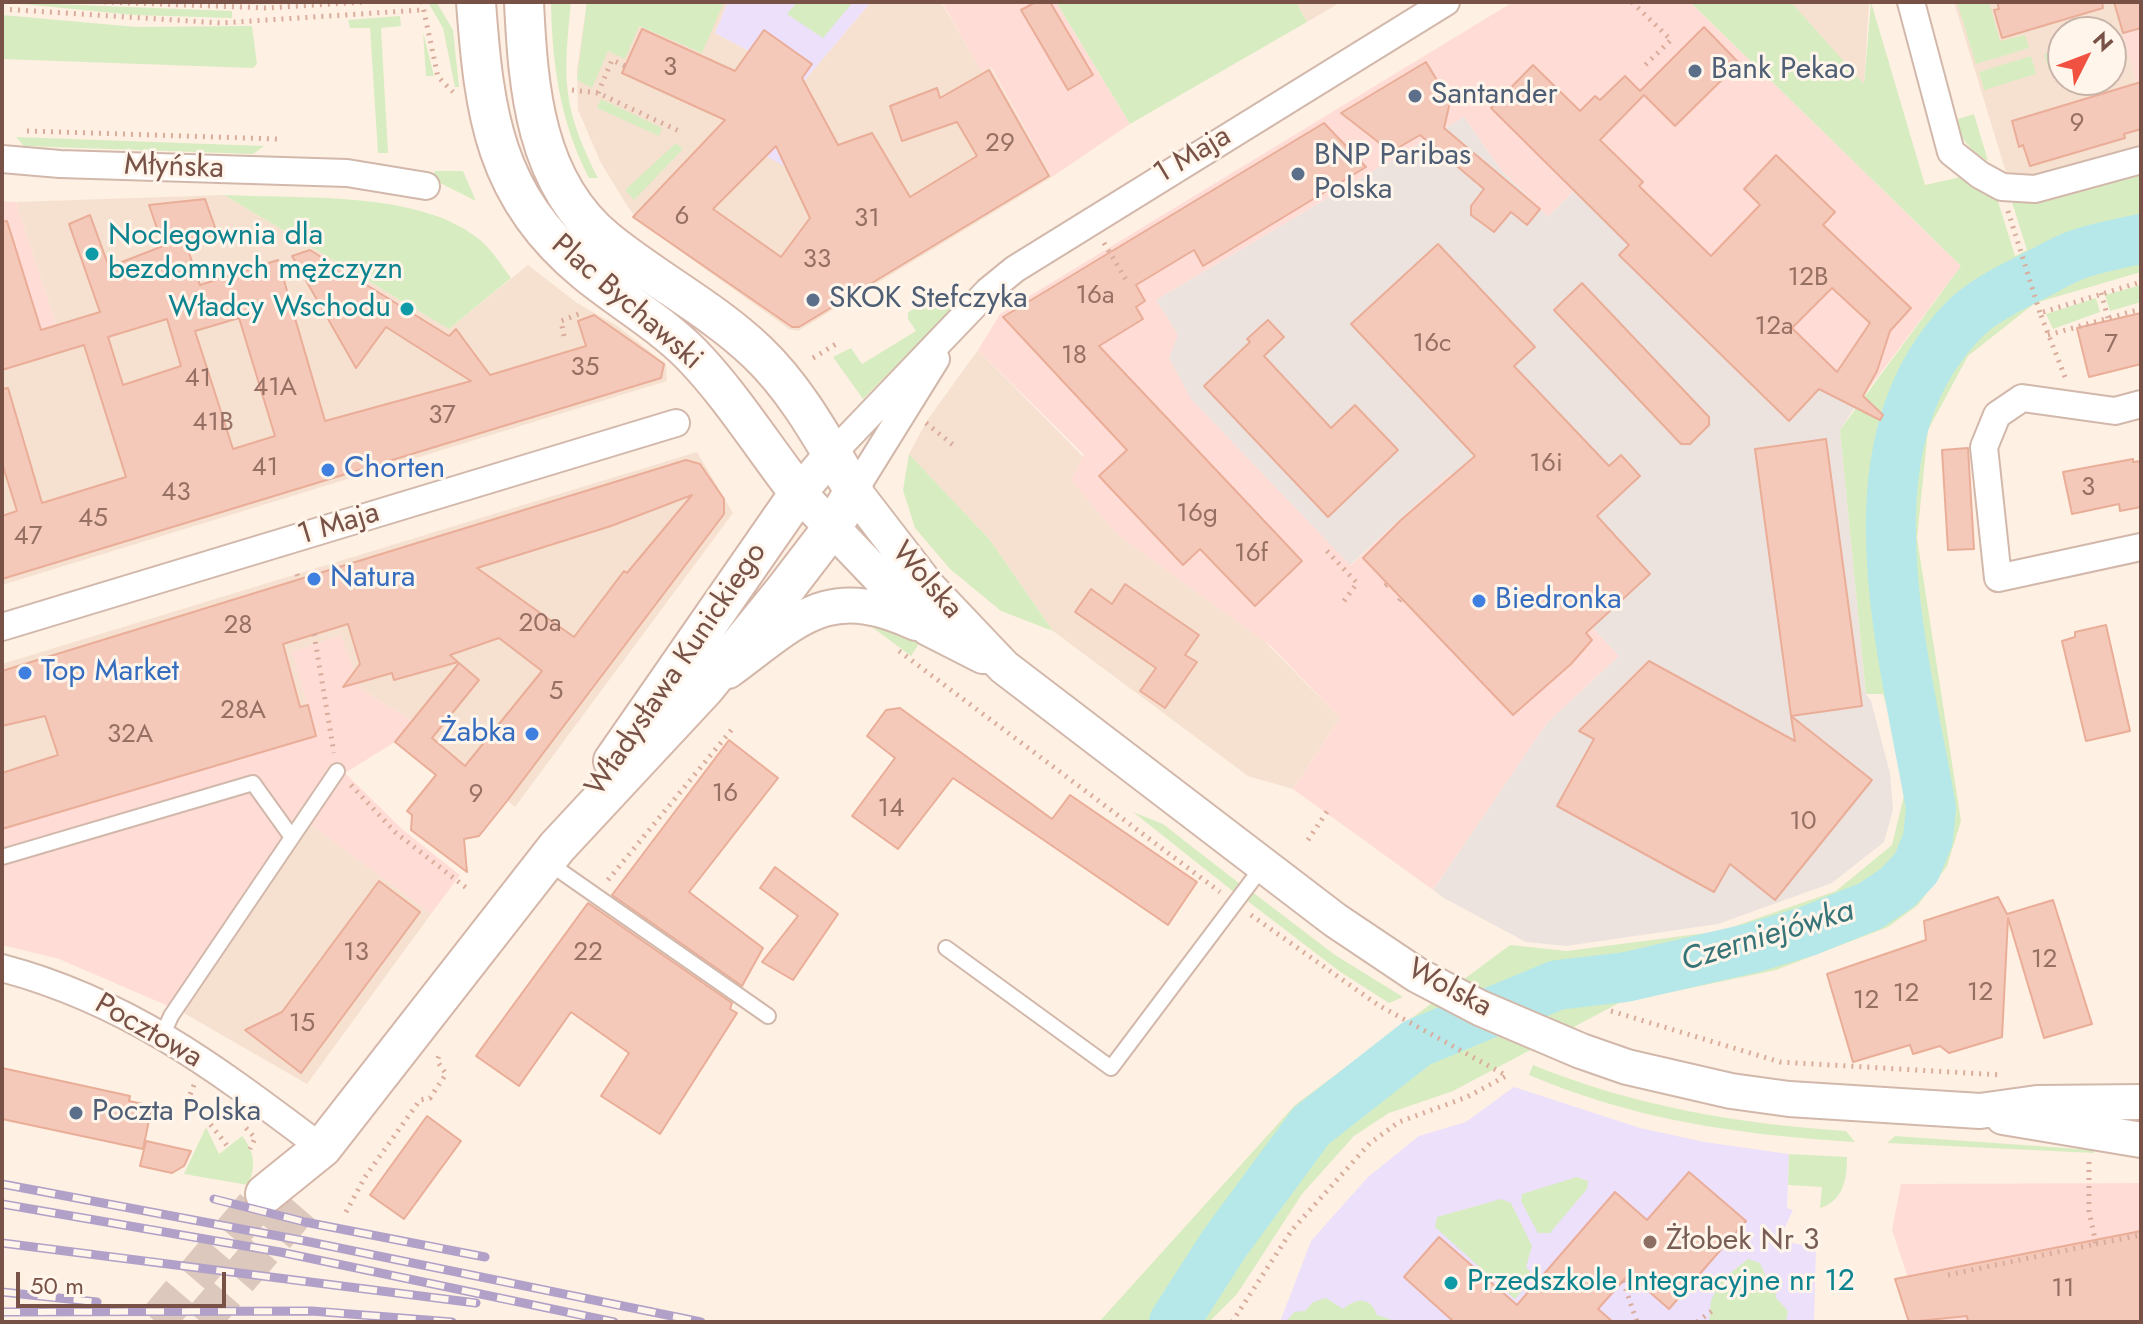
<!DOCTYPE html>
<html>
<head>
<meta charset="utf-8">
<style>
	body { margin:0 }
	#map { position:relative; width:2143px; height:1324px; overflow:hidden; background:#fef0e3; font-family:Jost,sans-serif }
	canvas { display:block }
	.frame { position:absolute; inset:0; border:4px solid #785247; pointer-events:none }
	.north { position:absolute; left:2047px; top:16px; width:80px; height:80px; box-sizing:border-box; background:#fff5eb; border:2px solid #c9b4a9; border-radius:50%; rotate:48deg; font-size:22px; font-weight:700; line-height:32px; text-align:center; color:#785247 }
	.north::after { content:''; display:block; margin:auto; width:28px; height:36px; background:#f05140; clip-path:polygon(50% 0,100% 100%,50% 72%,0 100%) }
	.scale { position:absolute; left:16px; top:1272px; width:210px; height:36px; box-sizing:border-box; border:4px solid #785247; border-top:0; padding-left:10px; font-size:24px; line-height:28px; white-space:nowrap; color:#785247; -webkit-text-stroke:6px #fff5eb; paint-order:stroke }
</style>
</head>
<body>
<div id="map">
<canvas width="2143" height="1324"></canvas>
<div class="frame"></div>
<div class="north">N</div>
<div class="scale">50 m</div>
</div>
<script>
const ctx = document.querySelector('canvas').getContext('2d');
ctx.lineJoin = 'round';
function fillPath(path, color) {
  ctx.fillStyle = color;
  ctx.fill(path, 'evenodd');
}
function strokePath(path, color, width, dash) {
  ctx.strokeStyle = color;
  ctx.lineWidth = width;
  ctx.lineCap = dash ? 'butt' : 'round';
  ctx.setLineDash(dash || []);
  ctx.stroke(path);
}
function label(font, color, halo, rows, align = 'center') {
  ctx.font = font + ' Jost,sans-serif';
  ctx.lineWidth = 6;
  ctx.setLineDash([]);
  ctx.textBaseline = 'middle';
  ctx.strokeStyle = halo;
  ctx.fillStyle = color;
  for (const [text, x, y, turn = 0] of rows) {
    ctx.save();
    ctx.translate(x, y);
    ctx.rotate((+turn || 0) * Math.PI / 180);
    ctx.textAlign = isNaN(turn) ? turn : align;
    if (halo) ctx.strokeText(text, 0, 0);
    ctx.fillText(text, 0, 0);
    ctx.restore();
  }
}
fillPath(new Path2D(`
	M587,2h141l-13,31 34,18 18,104 19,12 18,-86 67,-79h70l41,69 8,-4 62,110 -254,154 -9,-2 -151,-108 -10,-14 -27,-44 -23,-53 -1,-41z
	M1296,2h45l-34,20z
	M1791,2h78l-5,83z
	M1954,2h168l-4,12 19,68h4v71l-107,28 -26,-2zM2063,32h48v48h-48z
	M224,195l225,134 79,-64 49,38 39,22 50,39 1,17 -665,204v-214l63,-20 -49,-149z
	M978,350l362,368 -47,71 -45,-13 -195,-145 -63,-91 -81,-86 19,-35z
	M697,452l36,61 -218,294 -103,-86 -51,-32 -359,110v-135z
	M311,824l120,90 -124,170 -125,-72z`), '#f6e1d1');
fillPath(new Path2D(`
	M942,2h114l74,122 -78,53 -61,-110 -9,5z
	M1513,2h177l271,264 -106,141 -35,-18 -227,-217 -45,45 -47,-47 -37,-53 -308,183 195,265 97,-91 171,182 -72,67 -114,167 -140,-101 47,-71 -68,-71 -154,-112 -47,-55 13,-25 -106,-105 22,-36z
	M2141,2v80l-4,1 -20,-69z
	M2,201l14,1 49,149 -63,20z
	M341,635l20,54 51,32 -17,21 -50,31 58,57 57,45 -29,39 -121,-90 -128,188 -123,-53 -57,-14v-146l305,-94 -15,-53z
	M2141,1183v139h-218l-31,-92 9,-46z`), '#ffddd6');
fillPath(new Path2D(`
	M1464,117l37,53 47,47 46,-46 226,218 35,18 -15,23 26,264 5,7 19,72 3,36 -9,33 -52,41 -114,41 -152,22 -40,-4 -84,-45 -9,-7 114,-167 72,-67 -170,-182 -99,91 -159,-166 -22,-41 9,-23 -22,-35z`), '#ede3de');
fillPath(new Path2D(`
	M728,2h143l-67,79 35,64 -53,22 -45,-25 -7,-30v-39l15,-22 -34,-18z
	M1514,1087l126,41 64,14 85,12 -2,54 6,2 -14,30 37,8 -2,74h-534l31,-81 57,-64 51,-41 47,-14z`), '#ede0fa');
fillPath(new Path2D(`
	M2,2l230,9v7l-99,-3z
	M428,2l9,1 16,27 6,57h-4l-12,-59z
	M551,2h20c-8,79 -9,104 27,176h-9c-29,-56 -37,-114 -38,-176z
	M587,2h137l-22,51 -63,-27 -14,33 -17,-8 -16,37 -15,-8z
	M797,2h56l-30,36 -36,-24z
	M1056,2h240l11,20 -177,102z
	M1690,2h101l73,82 7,-82 54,183 45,-10 26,20 19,61 12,-6 -16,-51 15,4 115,-32v101l-106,31 -67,53 -40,74 -11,108 44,283 -14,45 -29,39 -30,22 -112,43 -157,33 -166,88 -64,22 -35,23 -52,58 -65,100 -28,28h-110l196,-217 215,-160 57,6 154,-20 115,-40 56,-46 16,-66 -25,-85h-17l-26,-264 121,-164z
	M1957,2h32l11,39 25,-6 4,13 -53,16z
	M2,15l135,12 115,-1 5,38 -4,4 -251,-9z
	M400,16l1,10 -20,2 7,125h-10l-8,-125h-20l-2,-8z
	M423,32l11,44h-8z
	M2063,49v17l-14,4 -5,-16z
	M2031,56l5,18 -52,16 -5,-18z
	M601,99l61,29 -3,8 -62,-28z
	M1974,114l14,47c-17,-9 -28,-23 -33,-41z
	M16,137l248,9 -11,8 -229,-8z
	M676,143l7,6 -49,51 -9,-10z
	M435,171h28l13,30 -44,-22z
	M224,195c75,4 197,-5 256,45 12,10 22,26 31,38l-62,51z
	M2141,285v17l-31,9 -5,-16z
	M952,290l4,3v12l-93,94 -30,-42 18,-9 11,16 54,-33 -8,-12v-7z
	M2096,298l4,14 -47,17 -7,-15z
	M909,454l81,86 63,91 -52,-20 -51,-42 -35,-41 -12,-38z
	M861,619h19l40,23 -9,14z
	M1133,812l30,12 77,60 -6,8z
	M1251,891l84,64 68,42 -14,6 -50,-32 -94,-72z
	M1533,1065c101,41 204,59 313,66l9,11c-114,-7 -221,-22 -326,-67z
	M206,1127l13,27 23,-18c13,16 14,31 6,49l-64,-11z
	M1895,1136l199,14v3l-207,-10z
	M1789,1154l58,3c0,21 -3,44 -27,51l2,-21 -34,-2z
	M1577,1177l11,4 -1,8 -37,44h-12l-17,-32 1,-7z
	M1501,1199l10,4 21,43 -6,21 8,10 -19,22 -80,-72 2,-10z
	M1748,1259l12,4 6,14 9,8 1,13 12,13 -2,11h-77l2,-21 9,-20z
	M1326,1298l17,11c13,-11 27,-13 34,6l21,7h-112l8,-10 11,-1 8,-9z`), '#d8ecc1');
strokePath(new Path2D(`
	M1174,1322l50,-78 87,-118 106,-83 140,-58 69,-8 126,-29 56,-17 62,-25 27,-18 19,-20 12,-29 3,-31c-26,-154 -93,-370 39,-494 17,-15 42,-27 62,-37 16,-8 33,-19 50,-24 19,-6 39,-10 59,-14`), '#b6e8e9', 50);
const building = new Path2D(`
	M1036,2h14l43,73 -25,15 -47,-80z
	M1997,2h105l1,6 -101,30 -8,-28 5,-1z
	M2114,2h27v26l-18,5z
	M1704,27l35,36 -64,63 -31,-31 -44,45 43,42 -4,4 72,70 49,-51 -16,-16 32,-34 59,57 -12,13 88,83 -21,23 -13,40 -14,25 20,19 -3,5 -61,-31 -30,32 -170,-166 10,-10 -138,-137 42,-43 47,46 15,-15 5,4 25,-24 15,15zM1832,288l38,35 -33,49 -45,-44z
	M642,29l93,42 29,-41 48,34 -10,14 36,67 34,-12 38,64 67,-41 -20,-34 -55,19 -12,-35 47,-18 3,10 49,-28 60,106 -250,151h-7l-159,-110 92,-97 -103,-47zM776,146l34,72 -29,39 -68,-48z
	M1426,62l24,40 -6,26 96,81 -13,16 -16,-13 -17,20 -23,-17v-9l13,-17 -64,-54 -29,17 -50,-39z
	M2141,82v47l-17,5 1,4 -95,28 -7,-21 -4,2 -7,-26z
	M1324,123l42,44 -163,99 -9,-16 -58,35 9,16 -9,6 7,12 -44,27 203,215 -47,45 -55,-57 -17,16 -84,-89 28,-26 -124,-133z
	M205,199l12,34 -31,11 14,41 78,-25 47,161 146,-40 -85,-54 -30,41 -64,-112 18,-6 139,86 7,-7 34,46 96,-29 -8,-25 16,-6 70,49 -3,14 -659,201v-63l15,-5 -15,-48v-74l6,-1 34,115 84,-26 -42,-132 -82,25v-148l5,-1 34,109 59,-18 -31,-88 21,-9 19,52 54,-21 -14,-41zM239,318l36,118 -42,13 -38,-118zM167,319l14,47 -58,19 -15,-48z
	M1438,244l97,103 -21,19 95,100 12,-11 19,21 -43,40 53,58 -64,59 6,7 -21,24 -58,51 -150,-157 38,-38 74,-64 -124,-132z
	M1582,283l127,134v8l-19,19h-9l-127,-134z
	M2141,313v51l-52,13 -12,-49z
	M1268,320l16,17 -20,19 67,72 24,-23 43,45 -70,67 -124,-131 46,-44 -3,-3z
	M1826,439l36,267 -71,10 -36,-267z
	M1968,448l6,101 -26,1 -6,-100z
	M2133,459v3l8,-1v46l-21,4 -1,-7 -47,10 -9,-42z
	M686,460l14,4 24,35v15l-217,287 -28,35 -15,3 3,33 -56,-42 1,-15 -5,-4 29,-36 -41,-33 64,-79 20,17 -47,58 33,28 77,-95 -43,-33 -49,17 8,7 -64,18 -2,-7 -49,14 17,-23 -12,-40 -65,20 17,63 8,-2 8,31 -314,93v-56l56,-18 -13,-39 -43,10v-55zM692,495l-65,78 -3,-2 -50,66 -97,-69 134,-42z
	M1125,584l74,51 -14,20 12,7 -32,46 -25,-17 16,-23 -81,-56 16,-23 21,15z
	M2106,625l24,106 -44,10 -24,-100 13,-4v-5z
	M1649,661l146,80 -4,-25 81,64 -97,120 -45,-36 -16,28 -157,-86 37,-67 -15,-8z
	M900,708l152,111 18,-24 127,87 -29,43 -215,-147 -55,71 -46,-33 43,-58 -28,-22 19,-26z
	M729,740l49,38 -89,114 74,56 -21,38 -130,-91z
	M775,867l63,47 -45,66 -31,-18 36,-46 -38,-28z
	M379,881l41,31 -119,161 -56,-43 37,-18z
	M1998,897l9,17 46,-14 39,124 -48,14 -36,-120 -6,119 -53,16 -9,-7 -27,8 -3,-9 -57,17 -26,-88 99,-34 -2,-19z
	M588,903l144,100 -2,6 7,4 -77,121 -59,-38 28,-43 -58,-41 -52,74 -43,-30z
	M2,1068l128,28 -1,5 23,5 -9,43 -141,-30z
	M427,1116l34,25 -57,78 -34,-24z
	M146,1141l45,10 -7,15 -12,7 -32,-7z
	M1689,1172l57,49 -77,88 -40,-35 -31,35 15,13h-159l-50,-45 35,-40 78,68 98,-113 32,28z
	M2141,1231v91h-173l-1,-6 -58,6 -14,-43z`);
fillPath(building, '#f5c9b9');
strokePath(building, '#e9ad98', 2);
strokePath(new Path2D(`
	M156,1322l109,-128
	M201,1322l104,-121`), '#dcc8bc', 38, [38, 19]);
const service = new Path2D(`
	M2,857l251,-74 38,53
	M546,861l222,155
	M946,948l165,120 152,-202
	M163,1034l8,-18 166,-245`);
const minor = new Path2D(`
	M1911,2l40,150 29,23 22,12 33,2 106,-29
	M2,159l58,5 287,9 79,13
	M2141,404l-26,7 -93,-13 -25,17 -13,32 14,131 143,-31
	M832,454l156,-163 27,-22 431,-267
	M854,491l82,-132
	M2,627l674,-204
	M2,968c128,34 216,102 320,180`);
const tertiary = new Path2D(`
	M832,454l-33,39 129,135 55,28
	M854,491l74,96 76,80 331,253 82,55 63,33 101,43 46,16 104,24 58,8 191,12 57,-8 104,-1
	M728,671c71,-52 99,-89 188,-48
	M2003,1117l138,23`);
const secondary = new Path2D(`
	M476,2c8,111 18,195 110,270 34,28 73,50 105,82 40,41 72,93 108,139l-186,268
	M265,1194l57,-46 235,-301 148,-159 78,-96 49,-64 22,-37c-29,-48 -56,-100 -97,-139 -45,-43 -102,-72 -151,-112 -71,-58 -78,-152 -82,-238`);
strokePath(service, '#d2b8ab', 18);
strokePath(minor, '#d2b8ab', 30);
strokePath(tertiary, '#d2b8ab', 38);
strokePath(secondary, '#d5b7a9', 42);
strokePath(new Path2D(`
	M104,2l163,6 97,-6
	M422,2l16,75 15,15
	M1632,2l39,38 -30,29
	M2,9l219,14 200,-13
	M572,90l26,3 83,39
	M598,93l14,-33 13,6
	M27,131l251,8
	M2008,211l32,102
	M1104,243l24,40
	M2101,293l7,25
	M2048,335l93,-26
	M564,336l-3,-15 23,-9
	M813,358l23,-14
	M2065,377l-25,-64 101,-31
	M926,423l27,22
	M1327,551l30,32 -13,18
	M297,574l2,6
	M1385,586l4,-3
	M1399,601l3,-4
	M314,634l20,119
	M899,651l321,241
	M351,785l44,47 74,58
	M1308,840l22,-33
	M608,880l125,-152
	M1251,915l127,90 129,71
	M1611,1011l169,51 222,13
	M194,1085l-5,12 40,51
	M246,1128l9,10 -5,11
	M346,1212l19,-35 55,-77 10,-2 16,-24 -9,-13 3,-8
	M2096,1244l45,-9
	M1948,1275l148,-31 -7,-33v-49
	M1623,1281l14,41
	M1232,1322l60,-92 78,-87 29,-21 68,-25 39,-21
	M1697,1322l15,-11`), '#daac9c', 5, [2, 6]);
strokePath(service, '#fff', 14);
strokePath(minor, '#fff', 26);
strokePath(tertiary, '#fff', 34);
strokePath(secondary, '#fff', 38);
const rail = new Path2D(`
	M2,1184l303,57 396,81
	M214,1199l91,23 180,35
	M2,1204l278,48 334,70
	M2,1243l474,60
	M2,1292l95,10
	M2,1312l310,-1 140,11`);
strokePath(rail, '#b1a1c8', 9);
strokePath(rail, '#fff5eb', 6, [18]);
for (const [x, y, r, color] of [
	[1695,71,8,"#5c6f8a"],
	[1415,96,8,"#5c6f8a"],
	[1298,174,8,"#5c6f8a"],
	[92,254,8,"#0f9aa8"],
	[813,300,8,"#5c6f8a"],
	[407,309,8,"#0f9aa8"],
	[328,470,8,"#3f7fe0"],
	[314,579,8,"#3f7fe0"],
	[1479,601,8,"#3f7fe0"],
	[25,673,8,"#3f7fe0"],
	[532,734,8,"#3f7fe0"],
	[76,1113,8,"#5c6f8a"],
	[1650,1242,8,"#8d6e63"],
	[1451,1283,8,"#0f9aa8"]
]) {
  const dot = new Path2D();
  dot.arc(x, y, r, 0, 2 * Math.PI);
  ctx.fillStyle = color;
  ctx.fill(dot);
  strokePath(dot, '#fff5eb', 3);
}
label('26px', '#977064', null, [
	["3",670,69],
	["9",2077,125],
	["29",1000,145],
	["6",682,218],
	["31",867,220],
	["33",817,261],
	["12B",1808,279],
	["16a",1095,297],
	["12a",1774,328],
	["16c",1432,345],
	["7",2111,346],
	["18",1074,357],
	["35",585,369],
	["41",198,380],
	["41A",275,389],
	["37",442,417],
	["41B",213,424],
	["16i",1546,465],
	["41",265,469],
	["3",2088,489],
	["43",176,494],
	["16g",1197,515],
	["45",93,520],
	["47",28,538],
	["16f",1251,555],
	["20a",540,625],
	["28",238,627],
	["5",556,693],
	["28A",243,712],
	["32A",130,736],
	["16",725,795],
	["9",476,796],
	["14",891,810],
	["10",1803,823],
	["13",356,954],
	["22",588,954],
	["12",2044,961],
	["12",1980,994],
	["12",1906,995],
	["12",1866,1002],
	["15",302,1025],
	["11",2063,1290]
]);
label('30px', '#4e5e75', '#fff5eb', [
	["Bank Pekao",1711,71],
	["Santander",1431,96],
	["BNP Paribas",1314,157],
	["Polska",1314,191],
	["SKOK Stefczyka",829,300],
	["Poczta Polska",92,1113]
], 'left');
label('30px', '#785247', '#fff5eb', [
	["1 Maja",1193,156,-31],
	["Młyńska",174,168,2],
	["Plac Bychawski",626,303,41],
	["1 Maja",339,525,-17],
	["Wolska",926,581,49],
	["Władysława Kunickiego",677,670,-56],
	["Wolska",1449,989,28],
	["Pocztowa",148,1032,30]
]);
label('30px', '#0d838f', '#fff5eb', [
	["Noclegownia dla",108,237],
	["bezdomnych mężczyzn",108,271],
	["Władcy Wschodu",391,309,"right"],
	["Przedszkole Integracyjne nr 12",1467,1283]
], 'left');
label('30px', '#366cbe', '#fff5eb', [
	["Chorten",344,470],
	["Natura",330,579],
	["Biedronka",1495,601],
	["Top Market",41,673],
	["Żabka",516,734,"right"]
], 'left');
label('30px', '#785e54', '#fff5eb', [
	["Żłobek Nr 3",1666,1242]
], 'left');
label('italic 32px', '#377477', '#fff5eb', [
	["Czerniejówka",1768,937,-17]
]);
</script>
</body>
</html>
